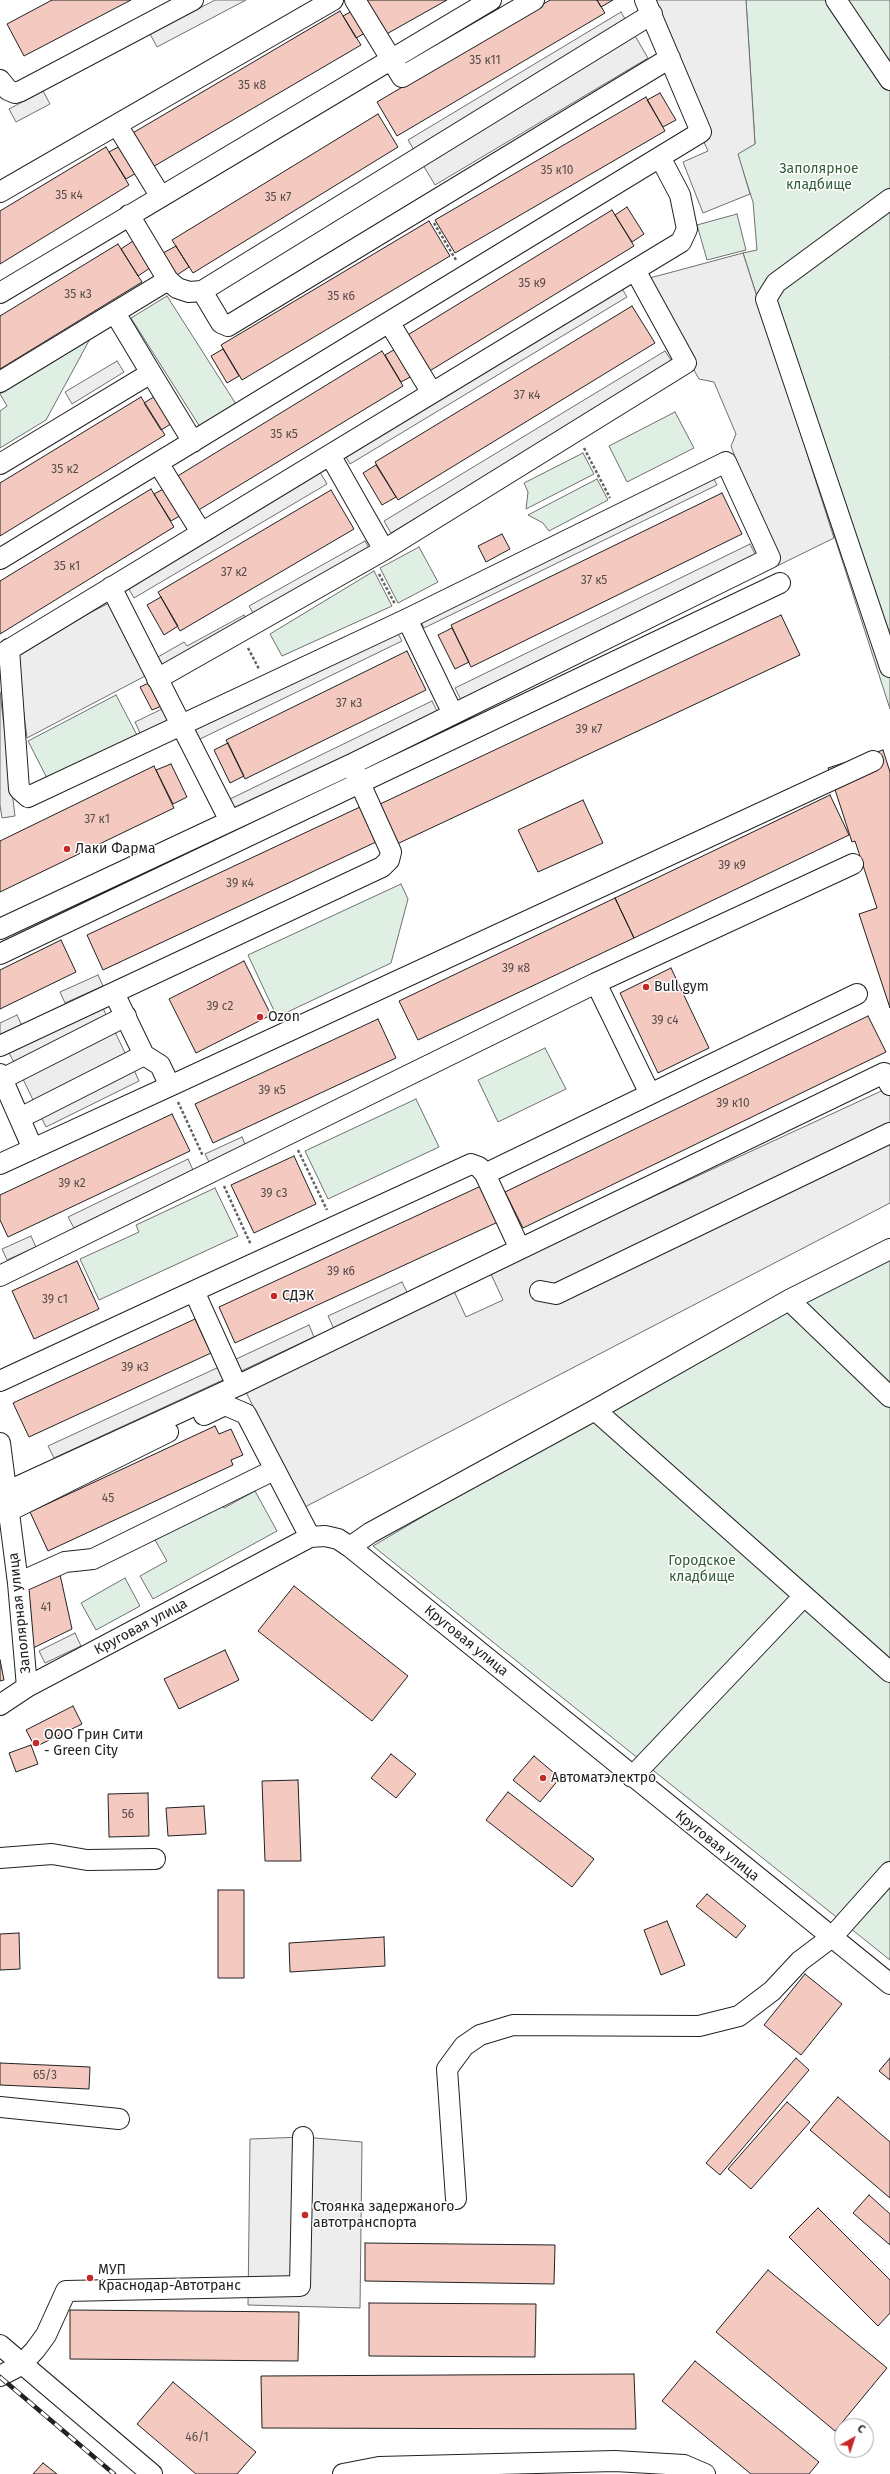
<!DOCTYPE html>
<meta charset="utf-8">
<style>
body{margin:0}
#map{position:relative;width:890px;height:2474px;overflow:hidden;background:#fff;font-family:"Fira Sans",sans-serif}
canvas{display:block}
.north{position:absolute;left:834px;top:2418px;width:40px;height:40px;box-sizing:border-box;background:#fff;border:1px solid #a7a7a7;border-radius:50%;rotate:39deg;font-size:11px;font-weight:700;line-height:16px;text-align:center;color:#222}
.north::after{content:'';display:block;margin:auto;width:14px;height:18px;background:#c62828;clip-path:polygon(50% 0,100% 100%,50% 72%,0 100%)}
</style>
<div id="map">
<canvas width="890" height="2474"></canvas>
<div class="north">С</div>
</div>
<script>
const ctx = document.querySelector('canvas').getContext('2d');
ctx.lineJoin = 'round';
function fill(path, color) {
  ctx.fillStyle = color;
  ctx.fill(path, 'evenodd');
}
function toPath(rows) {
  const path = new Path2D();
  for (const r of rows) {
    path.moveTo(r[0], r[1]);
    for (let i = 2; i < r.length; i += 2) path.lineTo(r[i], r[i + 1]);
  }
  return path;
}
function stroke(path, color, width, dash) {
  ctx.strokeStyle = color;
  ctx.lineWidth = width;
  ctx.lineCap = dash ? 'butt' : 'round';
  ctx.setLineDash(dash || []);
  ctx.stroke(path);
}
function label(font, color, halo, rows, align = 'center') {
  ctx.font = font + ' "Fira Sans",sans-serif';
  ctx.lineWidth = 3;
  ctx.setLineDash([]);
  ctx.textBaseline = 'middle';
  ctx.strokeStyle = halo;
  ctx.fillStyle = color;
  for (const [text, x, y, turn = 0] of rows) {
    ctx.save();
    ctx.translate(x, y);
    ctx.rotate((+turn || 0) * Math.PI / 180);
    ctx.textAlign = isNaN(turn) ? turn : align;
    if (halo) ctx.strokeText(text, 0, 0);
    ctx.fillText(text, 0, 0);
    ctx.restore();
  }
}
const green = toPath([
 [746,0,890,0,890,709,743,253,757,250,753,202,737,153,755,144,746,0],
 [737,214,746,250,707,260,697,225,737,214],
 [167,296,236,404,200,427,131,318,167,296],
 [90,339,46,420,0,448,0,411,7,406,0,394,90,339],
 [675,412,694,448,627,482,609,446,675,412],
 [583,453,594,474,526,509,528,492,524,483,583,453],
 [597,479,608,500,549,531,543,523,528,515,597,479],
 [419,547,438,582,398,603,380,568,419,547],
 [374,571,392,606,282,656,270,634,374,571],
 [116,695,138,737,49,782,28,741,116,695],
 [401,884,408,899,391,963,277,1017,248,955,401,884],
 [545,1048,566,1089,498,1122,478,1080,545,1048],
 [416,1099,439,1147,328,1199,305,1151,416,1099],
 [215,1188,238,1236,99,1300,80,1259,139,1232,136,1225,215,1188],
 [890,1240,890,1960,373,1546,890,1240],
 [255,1491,277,1531,153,1599,140,1576,167,1561,155,1540,221,1504,224,1508,255,1491],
 [125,1578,140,1606,96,1630,81,1603,125,1578]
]);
const parking = toPath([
 [215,0,246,0,157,47,150,34,215,0],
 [649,0,746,0,755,144,738,154,750,194,703,213,683,162,708,151,648,21,649,0],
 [621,12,648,58,435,185,408,140,621,12],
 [43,91,50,104,16,122,9,109,43,91],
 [743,253,834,538,775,567,731,446,736,434,714,382,699,379,671,330,646,279,743,253],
 [620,285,627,297,350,464,343,452,620,285],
 [665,351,673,363,391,533,384,521,665,351],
 [117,361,124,372,72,404,65,392,117,361],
 [320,472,327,484,134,598,127,586,320,472],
 [711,473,717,485,424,628,418,616,711,473],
 [365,541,372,553,256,618,249,606,365,541],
 [750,544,756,556,461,700,455,688,750,544],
 [111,602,149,674,27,738,16,651,111,602],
 [244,615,250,625,164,667,158,657,184,642,187,646,244,615],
 [395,628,402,641,198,740,192,727,395,628],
 [0,692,15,816,2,818,0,805,0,692],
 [432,701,438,713,235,812,228,800,432,701],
 [164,708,170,721,141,735,135,722,164,708],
 [98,975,103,986,65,1003,60,992,98,975],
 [103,1008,108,1019,15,1064,9,1053,103,1008],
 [17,1015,22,1026,0,1036,0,1023,17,1015],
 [115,1032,127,1057,34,1102,22,1077,115,1032],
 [134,1070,139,1081,46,1127,40,1115,134,1070],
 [890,1087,890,1203,303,1508,244,1388,453,1289,466,1317,503,1300,490,1272,890,1087],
 [242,1137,247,1149,211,1166,205,1154,242,1137],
 [188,1159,193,1170,74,1228,68,1217,188,1159],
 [31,1236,36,1247,7,1260,2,1249,31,1236],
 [402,1282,408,1294,334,1329,328,1316,402,1282],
 [309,1325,314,1337,239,1372,234,1360,309,1325],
 [219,1367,225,1379,54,1458,48,1446,219,1367],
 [75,1633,81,1646,45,1663,39,1651,75,1633],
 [303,2137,362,2142,360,2308,248,2305,250,2139,303,2137]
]);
const building = toPath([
 [52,0,131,0,24,56,7,24,52,0],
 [367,0,447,0,383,36,364,2,367,0],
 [550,0,597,0,605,13,397,136,377,102,550,0],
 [597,0,613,0,601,7,597,0],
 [356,9,369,31,356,38,343,16,356,9],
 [340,11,361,45,151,168,131,134,340,11],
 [660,93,676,120,663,127,647,100,660,93],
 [646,97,665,131,455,253,435,220,646,97],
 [378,114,398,147,193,273,172,240,378,114],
 [122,145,138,172,126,179,109,152,122,145],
 [106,147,129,185,0,264,0,211,106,147],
 [627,207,644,234,632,242,615,215,627,207],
 [612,210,634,246,428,372,406,336,612,210],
 [429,221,450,256,242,380,221,345,429,221],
 [133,241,150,268,138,276,121,249,133,241],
 [118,244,142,282,0,369,0,316,118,244],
 [176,246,189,267,177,275,163,253,176,246],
 [632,306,655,343,398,500,375,462,632,306],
 [397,348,414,375,401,382,385,355,397,348],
 [223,349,239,376,227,383,211,356,223,349],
 [382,351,403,386,197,511,176,477,382,351],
 [157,395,174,422,161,430,144,403,157,395],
 [141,397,165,435,0,536,0,483,141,397],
 [376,465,396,497,382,505,363,473,376,465],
 [167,487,183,514,171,521,154,494,167,487],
 [151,489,174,527,0,634,0,581,151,489],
 [331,490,354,529,180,631,158,592,331,490],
 [722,493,742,534,471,667,451,625,722,493],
 [502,534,510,549,486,562,478,546,502,534],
 [161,597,178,626,164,635,147,605,161,597],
 [781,615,800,655,397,844,378,805,781,615],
 [452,628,469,662,455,669,438,635,452,628],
 [407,651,426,690,245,779,226,740,407,651],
 [153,681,164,705,152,710,140,687,153,681],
 [228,743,244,776,230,783,214,750,228,743],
 [883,750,890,772,890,1008,859,914,877,908,855,841,852,842,828,768,883,750],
 [171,764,187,797,173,804,156,770,171,764],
 [154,766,174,808,0,892,0,841,154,766],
 [830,795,849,835,634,938,615,898,830,795],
 [583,800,603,843,538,872,518,830,583,800],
 [360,807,376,842,103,970,87,935,360,807],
 [615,898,634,938,418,1040,399,1001,615,898],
 [61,940,76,972,0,1009,0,970,61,940],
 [244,961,271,1015,196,1053,169,999,244,961],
 [671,968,709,1048,658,1073,620,993,671,968],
 [868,1016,886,1052,523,1228,505,1192,868,1016],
 [378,1019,396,1058,213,1143,195,1104,378,1019],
 [172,1114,190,1151,8,1237,0,1220,0,1195,172,1114],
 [294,1156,316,1204,254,1233,231,1185,294,1156],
 [481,1186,498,1222,235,1343,219,1307,481,1186],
 [77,1261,99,1309,34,1339,12,1291,77,1261],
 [195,1319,211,1353,29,1437,13,1403,195,1319],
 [215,1426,219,1434,231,1429,243,1455,231,1460,233,1465,48,1551,30,1512,215,1426],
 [59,1570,72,1629,29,1650,21,1588,59,1570],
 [294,1586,408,1676,372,1721,258,1631,294,1586],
 [225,1650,239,1680,179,1709,164,1679,225,1650],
 [0,1660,4,1680,0,1681,0,1660],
 [73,1706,82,1724,35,1747,26,1730,73,1706],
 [31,1745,38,1764,16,1772,9,1753,31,1745],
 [391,1754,416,1774,396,1798,371,1778,391,1754],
 [534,1756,560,1778,540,1802,513,1780,534,1756],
 [298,1780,301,1861,265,1861,262,1781,298,1780],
 [508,1792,594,1859,572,1887,486,1820,508,1792],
 [148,1793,149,1836,109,1837,108,1794,148,1793],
 [204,1806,206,1834,168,1836,166,1808,204,1806],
 [218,1890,244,1890,244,1978,218,1978,218,1890],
 [707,1894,746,1926,736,1938,696,1906,707,1894],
 [667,1921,685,1965,661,1975,644,1930,667,1921],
 [19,1933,20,1969,0,1970,0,1934,19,1933],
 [384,1937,385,1966,290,1972,289,1943,384,1937],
 [805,1974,842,2004,801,2055,764,2025,805,1974],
 [796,2058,809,2070,720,2175,706,2163,796,2058],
 [890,2058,890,2080,879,2071,890,2058],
 [0,2063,90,2067,89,2089,0,2085,0,2063],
 [838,2097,890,2142,890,2198,810,2130,838,2097],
 [787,2102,810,2122,751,2189,728,2169,787,2102],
 [869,2195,890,2214,890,2245,853,2213,869,2195],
 [818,2208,890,2280,890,2313,878,2326,789,2237,818,2208],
 [365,2243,555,2245,554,2284,365,2281,365,2243],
 [768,2270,887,2368,835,2431,716,2332,768,2270],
 [369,2303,536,2304,535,2357,369,2356,369,2303],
 [70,2310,299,2312,298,2361,70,2359,70,2310],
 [695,2361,819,2462,809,2474,751,2474,662,2401,695,2361],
 [634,2374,636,2429,262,2428,261,2376,634,2374],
 [173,2382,256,2452,237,2474,196,2474,137,2424,173,2382],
 [43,2463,57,2474,33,2474,43,2463]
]);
const path = toPath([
 [434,223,456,260],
 [584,448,610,498],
 [379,574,395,604],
 [248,648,259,669],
 [178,1102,203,1156],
 [298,1150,327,1210],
 [224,1186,251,1245]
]);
const minor = toPath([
 [355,0,402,77,534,0],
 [836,0,890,80],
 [0,80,8,90,15,93,21,91,193,0],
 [117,125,161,197],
 [0,192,333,0],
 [890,199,776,283,766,299,890,667],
 [129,215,168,280,177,288,189,292,202,291,652,14],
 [202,291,221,323,228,326,670,58],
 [0,293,491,0],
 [389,322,432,393],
 [151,373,193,442],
 [0,382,168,280],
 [330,455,384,550],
 [158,463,201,532],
 [0,464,151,373,115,313],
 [0,559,701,132,645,0],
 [111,587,230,821],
 [407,619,453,714],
 [0,655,681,242,687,229,680,195,660,157],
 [157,679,384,550,686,363,635,270],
 [0,929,352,764,770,558,726,462,407,619,28,797,19,789,9,649],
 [0,954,780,583],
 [596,983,650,1094],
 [0,1046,382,867,389,860,391,852,354,770],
 [0,1074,33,1149],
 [2,1079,126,1016],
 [170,1086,873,761],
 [20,1118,144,1055],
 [0,1164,170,1086,160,1065,144,1055,114,993],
 [485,1174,857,994],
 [520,1249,884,1073,890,1085],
 [0,1276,596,983,853,864],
 [194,1291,471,1164,479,1167,485,1174,520,1249,237,1386],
 [540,1291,556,1294,890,1133],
 [789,1300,890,1397],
 [0,1381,194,1291,237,1386,6,1492],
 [595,1410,890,1672],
 [204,1415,225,1405,246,1414,310,1537],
 [0,1443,18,1583,27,1687],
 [9,1511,168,1432],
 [350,1547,370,1533,595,1410,789,1300,890,1249],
 [18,1583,65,1562,93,1559,274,1470],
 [0,1705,27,1687,310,1537,325,1536,338,1539,350,1547,890,1984],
 [632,1777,803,1597],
 [0,1858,52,1854,87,1860,155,1859],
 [0,2107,119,2119],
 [456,2199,447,2069,464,2046,480,2035,513,2025,699,2026,739,2016,772,1991,800,1961,832,1937,890,1872],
 [0,2345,152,2474],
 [0,2376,21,2365,35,2350,46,2335,66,2291,300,2286,303,2137],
 [343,2474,379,2467,615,2461,684,2465,705,2474]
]);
const rail = toPath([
 [0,2377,114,2474]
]);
const markers = [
 [67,849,4,"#c62828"],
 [646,987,4,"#c62828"],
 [260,1017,4,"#c62828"],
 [274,1296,4,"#c62828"],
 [36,1743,4,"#c62828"],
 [543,1778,4,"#c62828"],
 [305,2215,4,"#c62828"],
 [90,2278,4,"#c62828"]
];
const numberNames = [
 ["35 к11",485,61],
 ["35 к8",252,86],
 ["35 к10",557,171],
 ["35 к4",69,196],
 ["35 к7",278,198],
 ["35 к9",532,284],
 ["35 к3",78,295],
 ["35 к6",341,297],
 ["37 к4",527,396],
 ["35 к5",284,435],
 ["35 к2",65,470],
 ["35 к1",67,567],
 ["37 к2",234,573],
 ["37 к5",594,581],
 ["37 к3",349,704],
 ["39 к7",589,730],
 ["37 к1",97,820],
 ["39 к9",732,866],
 ["39 к4",240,884],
 ["39 к8",516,969],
 ["39 с2",220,1007],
 ["39 с4",665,1021],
 ["39 к5",272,1091],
 ["39 к10",733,1104],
 ["39 к2",72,1184],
 ["39 с3",274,1194],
 ["39 к6",341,1272],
 ["39 с1",55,1300],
 ["39 к3",135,1368],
 ["45",108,1499],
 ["41",46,1608],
 ["56",128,1815],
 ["65/3",45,2076],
 ["46/1",197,2438]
];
const parkNames = [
 ["Заполярное",819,169],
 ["кладбище",819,185],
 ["Городское",702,1561],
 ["кладбище",702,1577]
];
const poiNames = [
 ["Лаки Фарма",75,849],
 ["Bull gym",654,987],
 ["Ozon",268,1017],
 ["СДЭК",282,1296],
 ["ООО Грин Сити",44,1735],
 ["- Green City",44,1751],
 ["Автоматэлектро",551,1778],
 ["Стоянка задержаного",313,2207],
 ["автотранспорта",313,2223],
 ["МУП",98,2270],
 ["Краснодар-Автотранс",98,2286]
];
const streetNames = [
 ["Заполярная улица",20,1613,-96],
 ["Круговая улица",141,1627,-28],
 ["Круговая улица",466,1641,39],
 ["Круговая улица",717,1846,39]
];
fill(green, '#e0efe3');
stroke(green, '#6f6f6f', 1);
fill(parking, '#ededed');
stroke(parking, '#6f6f6f', 1);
fill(building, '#f3c9c0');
stroke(building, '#222', 1);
stroke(minor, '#222', 22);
stroke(path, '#646464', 2.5, [3, 2]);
stroke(minor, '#fff', 20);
stroke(rail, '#222', 4.5);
stroke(rail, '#fff', 3, [9]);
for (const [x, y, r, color] of markers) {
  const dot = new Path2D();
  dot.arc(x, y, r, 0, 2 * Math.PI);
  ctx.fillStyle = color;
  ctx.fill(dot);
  stroke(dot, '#fff', 1.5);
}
label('12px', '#564c4a', null, numberNames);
label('14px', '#2f5e38', '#fff', parkNames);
label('14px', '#222', '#fff', poiNames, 'left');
label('14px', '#222', '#fff', streetNames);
</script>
